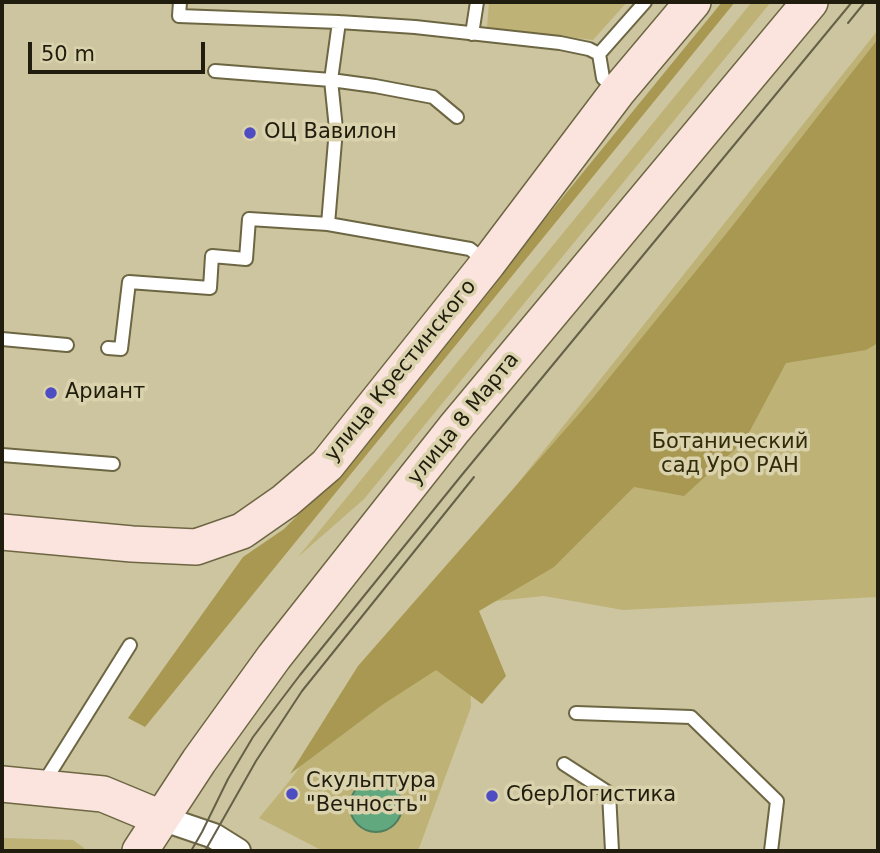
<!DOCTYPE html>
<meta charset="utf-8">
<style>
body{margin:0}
#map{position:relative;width:880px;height:853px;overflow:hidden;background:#cdc59f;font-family:"DejaVu Sans",sans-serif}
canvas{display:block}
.frame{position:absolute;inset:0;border:4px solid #201d0e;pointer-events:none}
.scale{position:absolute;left:28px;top:42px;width:177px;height:32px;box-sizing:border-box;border:4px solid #201d0e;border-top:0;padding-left:9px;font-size:21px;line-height:24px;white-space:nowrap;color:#201d0e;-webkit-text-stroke:5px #dad2ac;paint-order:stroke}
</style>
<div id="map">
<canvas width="880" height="853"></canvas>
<div class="frame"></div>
<div class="scale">50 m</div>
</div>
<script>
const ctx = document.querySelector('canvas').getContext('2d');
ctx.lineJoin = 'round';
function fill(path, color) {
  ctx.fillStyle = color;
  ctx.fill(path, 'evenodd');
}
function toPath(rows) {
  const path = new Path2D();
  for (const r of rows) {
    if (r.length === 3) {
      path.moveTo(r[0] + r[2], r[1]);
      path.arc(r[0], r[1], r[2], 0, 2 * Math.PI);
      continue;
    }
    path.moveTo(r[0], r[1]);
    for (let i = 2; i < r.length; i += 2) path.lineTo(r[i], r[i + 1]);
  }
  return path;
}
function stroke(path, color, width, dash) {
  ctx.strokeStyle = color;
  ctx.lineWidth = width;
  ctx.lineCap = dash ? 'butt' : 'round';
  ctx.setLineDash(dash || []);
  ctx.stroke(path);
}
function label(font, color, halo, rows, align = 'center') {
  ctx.font = font + ' "DejaVu Sans",sans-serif';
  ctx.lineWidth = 7;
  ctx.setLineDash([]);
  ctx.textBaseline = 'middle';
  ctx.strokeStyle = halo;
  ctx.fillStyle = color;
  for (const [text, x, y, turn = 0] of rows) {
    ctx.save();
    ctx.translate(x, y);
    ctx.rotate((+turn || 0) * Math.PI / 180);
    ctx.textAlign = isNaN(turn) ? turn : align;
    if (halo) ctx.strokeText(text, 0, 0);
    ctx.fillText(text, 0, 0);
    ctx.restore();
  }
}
const green = toPath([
 [489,2,627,2,593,40,487,27],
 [752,2,771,2,364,499,298,557],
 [878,30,878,597,623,610,544,596,467,604,471,707,418,851,323,851,259,818,287,784,429,595],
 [2,838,73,840,84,848,85,851,2,851]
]);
const forest = toPath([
 [722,2,735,2,145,727,128,718,243,557,284,529,328,485],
 [878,39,878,343,866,350,786,363,745,440,684,496,634,487,554,567,479,611,506,676,482,704,436,670,382,705,290,774,358,666,592,399,730,229]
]);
const water = toPath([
 [376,806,26]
]);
const lane = toPath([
 [180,2,179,16,339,22,415,27,560,43,589,49,599,54,603,78,615,89],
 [472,34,477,2],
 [599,54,645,2],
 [215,71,331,80,375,86,433,97,457,117],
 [328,224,470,249,485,261],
 [2,339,67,345],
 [108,348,121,349,129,282,210,288,212,256,246,259,249,219,328,224,336,129,331,80,339,22],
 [2,455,113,464],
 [576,713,691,717,777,801,771,851],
 [564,764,609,793,612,851],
 [43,784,130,645]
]);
const street = toPath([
 [161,818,214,836,238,851]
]);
const secondary = toPath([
 [2,532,132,544,196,547,242,531,285,501,327,465,488,263,618,91,693,2],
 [2,784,103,794,161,818],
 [140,851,199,761,274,657,454,429,810,2]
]);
const tram = toPath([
 [848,23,865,2],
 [191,851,202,832,228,779,253,737,300,675,461,476,852,2],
 [205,851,256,761,302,691,474,477]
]);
const markers = [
 [250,133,7,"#4d4cc3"],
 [51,393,7,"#4d4cc3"],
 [292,794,7,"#4d4cc3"],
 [492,796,7,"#4d4cc3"]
];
const poiNames = [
 ["ОЦ Вавилон",264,133],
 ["Ариант",65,393],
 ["Скульптура",306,782],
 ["\"Вечность\"",306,806],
 ["СберЛогистика",506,796]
];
const streetNames = [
 ["улица Крестинского",401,371,-51],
 ["улица 8 Марта",464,419,-51]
];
const parkNames = [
 ["Ботанический",730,443],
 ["сад УрО РАН",730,467]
];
fill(green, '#beb277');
fill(forest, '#a89851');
fill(water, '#61a87f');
stroke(water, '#4e7e5d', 2);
stroke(lane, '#6d6643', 16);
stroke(street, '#6d6643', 28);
stroke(secondary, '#6d6643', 38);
stroke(lane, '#fff', 12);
stroke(street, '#fff', 24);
stroke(secondary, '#fbe4dd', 35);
stroke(tram, '#656048', 2);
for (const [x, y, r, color] of markers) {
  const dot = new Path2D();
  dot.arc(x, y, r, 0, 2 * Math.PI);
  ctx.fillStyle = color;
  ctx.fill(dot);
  stroke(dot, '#dad2ac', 2.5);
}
label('21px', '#201d0e', '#dad2ac', poiNames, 'left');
label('21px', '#201d0e', '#dad2ac', streetNames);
label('21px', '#332c0b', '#dad2ac', parkNames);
</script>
